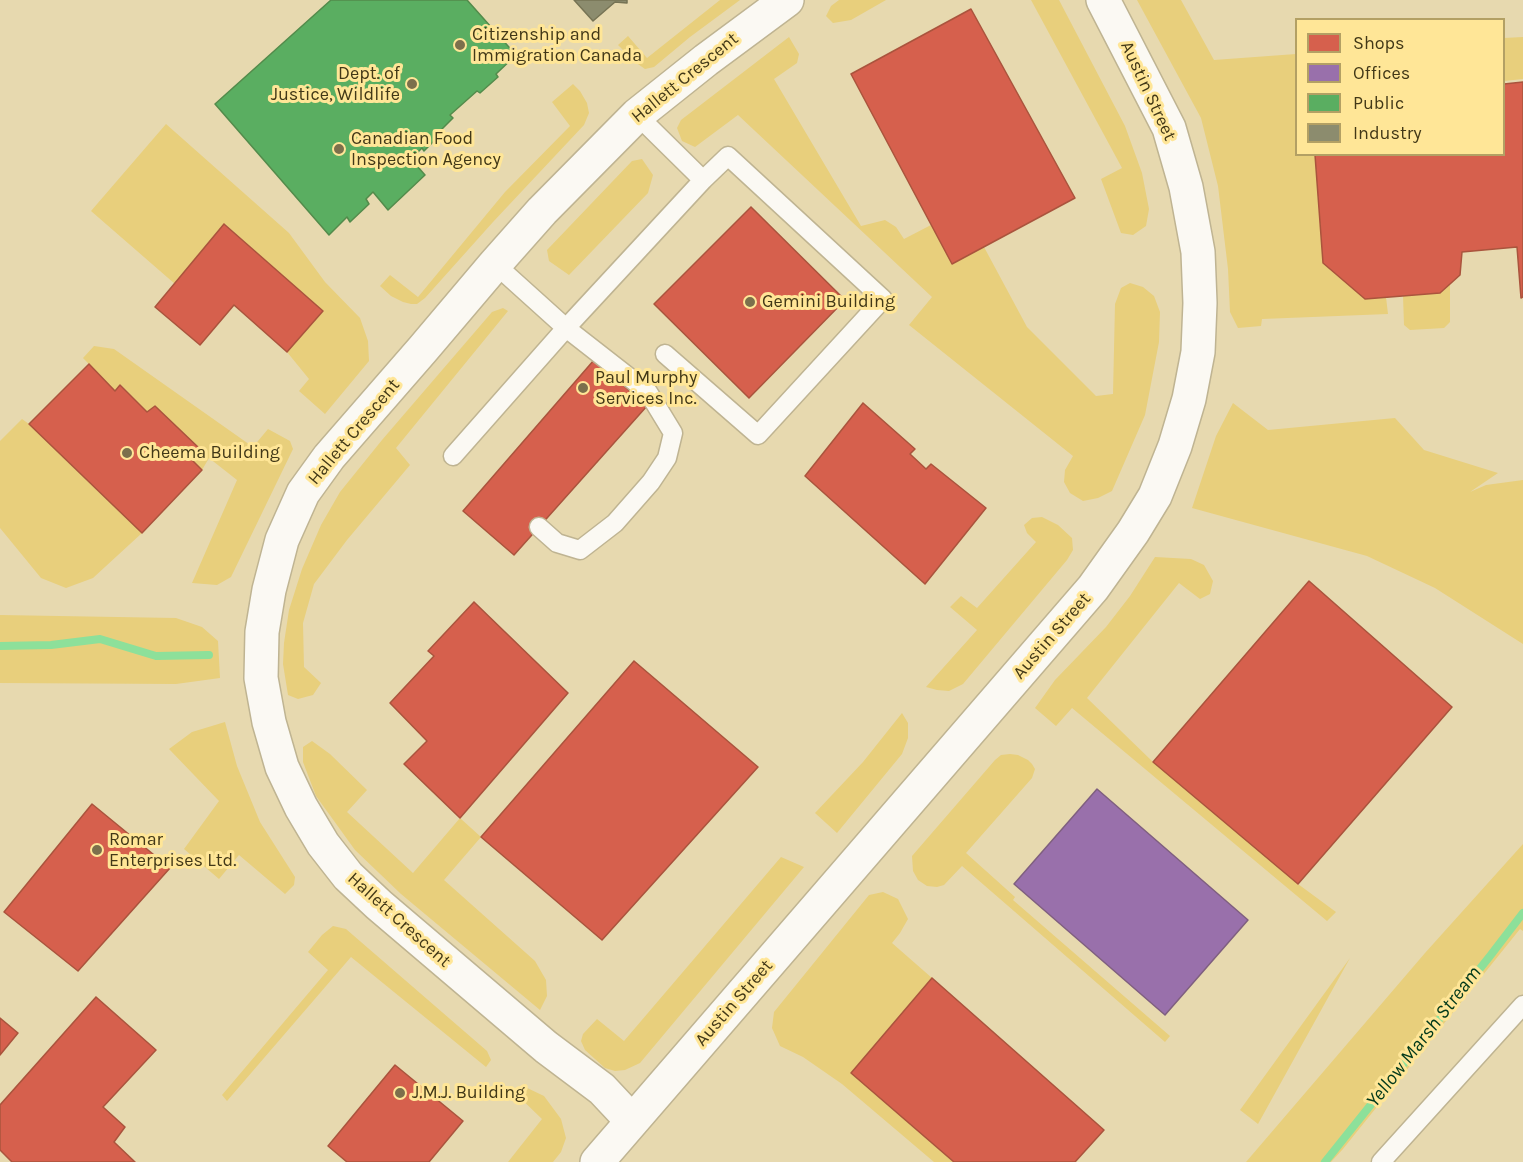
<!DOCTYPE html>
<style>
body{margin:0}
#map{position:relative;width:1523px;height:1162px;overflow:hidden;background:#e7d9af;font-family:Karla,sans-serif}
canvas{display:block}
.legend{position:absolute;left:1295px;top:18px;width:210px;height:138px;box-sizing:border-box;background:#ffe697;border:2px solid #b3a064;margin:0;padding:8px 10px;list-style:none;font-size:18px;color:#423817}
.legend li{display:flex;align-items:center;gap:12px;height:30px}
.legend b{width:30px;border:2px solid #b3a064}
</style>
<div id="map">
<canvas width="1523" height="1162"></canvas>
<ul class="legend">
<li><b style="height:16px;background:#d6604d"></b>Shops</li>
<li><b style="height:16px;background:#9970ab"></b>Offices</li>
<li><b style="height:16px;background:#5aae61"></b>Public</li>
<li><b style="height:16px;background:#8c8c6e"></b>Industry</li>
</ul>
</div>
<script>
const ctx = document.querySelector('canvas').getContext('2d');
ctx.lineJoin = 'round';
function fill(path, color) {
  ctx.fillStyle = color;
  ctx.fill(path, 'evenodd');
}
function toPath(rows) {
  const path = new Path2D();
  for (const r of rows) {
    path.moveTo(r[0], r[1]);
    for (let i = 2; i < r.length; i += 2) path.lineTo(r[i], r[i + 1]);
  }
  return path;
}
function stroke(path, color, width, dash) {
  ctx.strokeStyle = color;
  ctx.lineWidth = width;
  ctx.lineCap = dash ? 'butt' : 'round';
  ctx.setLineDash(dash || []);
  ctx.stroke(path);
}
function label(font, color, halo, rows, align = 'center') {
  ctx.font = font + ' Karla,sans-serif';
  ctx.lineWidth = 6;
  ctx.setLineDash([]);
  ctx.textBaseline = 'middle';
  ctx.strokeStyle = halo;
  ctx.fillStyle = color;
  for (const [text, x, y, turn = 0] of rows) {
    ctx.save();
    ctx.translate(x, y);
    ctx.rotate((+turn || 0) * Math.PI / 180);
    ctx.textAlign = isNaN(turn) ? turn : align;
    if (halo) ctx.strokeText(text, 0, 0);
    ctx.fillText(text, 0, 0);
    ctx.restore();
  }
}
const green = toPath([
 [720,0,740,0,690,37,654,67,645,69,635,62,618,45,628,36,647,58],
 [839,0,886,0,851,20,833,23,826,16,831,6],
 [1031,0,1059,0,1125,126,1142,173,1149,209,1146,226,1133,235,1121,233,1101,179,1122,168],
 [1137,0,1181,0,1214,60,1296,54,1296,154,1316,155,1315,155,1323,263,1365,299,1386,297,1388,314,1262,319,1261,326,1238,328,1230,312,1228,269,1218,186,1201,118],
 [789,37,799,54,797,63,774,79,861,226,885,220,896,227,904,239,931,225,952,263,984,247,1027,327,1096,396,1113,394,1115,304,1121,288,1130,283,1143,287,1154,296,1160,312,1159,342,1145,415,1112,491,1098,498,1083,501,1070,493,1064,482,1065,470,1073,456,909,325,932,297,738,115,695,147,682,141,677,128,681,120],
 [1523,37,1523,79,1504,81,1504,38],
 [573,84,580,91,587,103,589,113,584,125,493,222,425,298,417,304,411,304,403,302,391,296,380,286,390,275,418,297,505,192,570,126,552,102],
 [166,124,289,233,325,282,360,318,368,341,369,361,325,414,299,391,309,379,287,352,322,311,225,224,175,284,91,211],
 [642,159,653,175,648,193,569,275,549,261,547,250,632,161],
 [1450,284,1450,322,1444,328,1410,330,1404,325,1403,296,1440,293],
 [503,308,508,311,396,448,410,465,347,540,314,584,303,623,304,667,321,683,313,695,298,699,288,695,283,664,284,643,289,610,302,569,321,525,340,492,382,440,492,312],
 [94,346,114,349,253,447,268,429,290,441,293,449,231,577,217,585,192,583,237,480,209,458,202,470,190,458,199,448,155,406,147,412,121,385,115,391,83,358],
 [1233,403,1268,430,1395,418,1424,450,1498,473,1470,492,1486,485,1523,480,1523,644,1435,588,1367,556,1192,508,1216,436],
 [22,419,29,424,142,533,93,578,66,588,41,578,0,528,0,441],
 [1042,517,1058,525,1072,538,1073,550,1067,560,963,684,949,691,937,690,926,687,977,630,950,607,961,596,977,608,1036,542,1027,533,1024,525,1032,518],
 [1155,557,1191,559,1204,565,1213,581,1210,594,1200,599,1179,583,1087,698,1153,762,1298,884,1336,912,1327,921,1072,708,1056,726,1035,708,1055,680,1106,627,1130,596],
 [0,615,176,618,202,627,218,641,220,678,176,684,0,683],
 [902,713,908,723,908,738,902,754,837,833,815,813,863,762],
 [225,722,237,766,260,822,295,877,294,885,285,894,239,855,219,879,184,849,219,801,169,749,192,732],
 [312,741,330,754,367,790,347,812,413,873,460,818,481,837,444,880,535,961,546,980,547,996,540,1010,401,894,355,850,316,796,303,762,303,747],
 [1010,754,1018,755,1028,760,1032,764,1035,769,1032,778,966,853,1015,897,1013,900,1170,1036,1165,1042,962,866,944,885,937,887,927,886,918,880,913,871,912,856,995,760,1001,755],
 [1523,844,1523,931,1520,929,1343,1149,1331,1162,1246,1162,1425,953],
 [781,857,804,867,640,1063,625,1070,615,1071,605,1068,585,1050,581,1041,583,1034,597,1019,624,1041],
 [883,892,898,899,908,919,900,933,892,943,932,978,851,1073,954,1162,934,1162,842,1084,803,1057,780,1046,772,1028,774,1012,869,895],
 [333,926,346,929,487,1051,491,1060,486,1067,351,957,227,1101,222,1095,328,970,308,952,322,935],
 [1350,958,1258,1124,1240,1110],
 [523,1086,544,1096,561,1119,566,1138,561,1152,553,1162,508,1162,542,1119,513,1091]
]);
const shops = toPath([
 [971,9,1075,198,952,264,851,74,971,9],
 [1523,82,1523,297,1521,298,1517,247,1462,252,1460,275,1440,293,1365,299,1323,263,1315,155,1504,154,1504,84,1523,82],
 [751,207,845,300,749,398,654,304,751,207],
 [224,224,323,311,287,352,234,305,200,345,155,307,224,224],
 [594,360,647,406,514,555,463,511,594,360],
 [89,364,115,391,120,385,147,412,155,406,199,448,190,458,202,470,142,533,29,424,89,364],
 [863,403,915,449,910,454,926,469,931,464,986,508,925,584,805,476,863,403],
 [1309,581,1452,707,1298,884,1153,762,1309,581],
 [474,602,568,693,460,818,404,764,427,741,390,703,434,656,428,651,474,602],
 [634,661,758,767,602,940,481,837,634,661],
 [92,804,170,868,78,971,4,912,92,804],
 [932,978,1104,1130,1075,1162,954,1162,851,1073,932,978],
 [96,997,156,1050,103,1107,125,1127,114,1142,135,1162,12,1162,0,1150,0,1105,96,997],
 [0,1018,18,1033,0,1055,0,1018],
 [395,1065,463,1121,429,1162,347,1162,328,1146,395,1065]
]);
const offices = toPath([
 [1097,789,1248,920,1165,1015,1014,884,1097,789]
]);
const public = toPath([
 [331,0,467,0,516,55,496,74,498,77,480,93,477,91,450,115,453,118,441,130,443,132,424,151,422,148,411,159,425,175,388,210,373,192,366,199,369,204,350,222,347,217,329,235,215,104,331,0]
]);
const industry = toPath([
 [574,0,627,0,627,3,615,2,593,21,574,0]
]);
const stream = toPath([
 [0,646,51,645,100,639,156,656,209,655],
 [1325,1162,1490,956,1523,913]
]);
const service = toPath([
 [495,264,566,328,703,180,637,115],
 [665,354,758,435,883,299,728,156,703,180],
 [453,456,566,328,648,392,673,433,667,458,651,482,615,523,580,550,557,543,539,527],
 [1381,1162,1523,1005]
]);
const minor = toPath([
 [632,1121,602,1089,546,1047,379,905,348,876,323,844,301,807,282,767,269,722,261,678,262,632,269,590,282,540,303,493,329,457,423,349,495,264,542,211,637,115,706,60,787,0],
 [597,1162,1093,588,1133,532,1155,496,1175,446,1189,399,1198,352,1200,303,1198,252,1186,187,1169,128,1103,0]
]);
const markers = [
 [460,45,6,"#7c704c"],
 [412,84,6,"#7c704c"],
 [339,149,6,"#7c704c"],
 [750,302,6,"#7c704c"],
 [583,388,6,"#7c704c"],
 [127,453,6,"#7c704c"],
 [97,850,6,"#7c704c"],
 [400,1093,6,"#7c704c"]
];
const poiNames = [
 ["Citizenship and",472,35],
 ["Immigration Canada",472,56],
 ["Dept. of",400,74,"right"],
 ["Justice, Wildlife",400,95,"right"],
 ["Canadian Food",351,139],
 ["Inspection Agency",351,160],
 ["Gemini Building",762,302],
 ["Paul Murphy",595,378],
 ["Services Inc.",595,399],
 ["Cheema Building",139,453],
 ["Romar",109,840],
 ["Enterprises Ltd.",109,861],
 ["J.M.J. Building",412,1093]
];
const streetNames = [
 ["Hallett Crescent",685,78,-39],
 ["Austin Street",1148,91,65],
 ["Hallett Crescent",354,432,-50],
 ["Austin Street",1052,636,-49],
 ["Hallett Crescent",399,920,42],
 ["Austin Street",734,1003,-49]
];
const waterNames = [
 ["Yellow Marsh Stream",1424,1037,-52]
];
fill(green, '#e8cf7c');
fill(shops, '#d6604d');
stroke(shops, '#aa543d', 1.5);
fill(offices, '#9970ab');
stroke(offices, '#7f5f7f', 1.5);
fill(public, '#5aae61');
stroke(public, '#538b4b', 1.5);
fill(industry, '#8c8c6e');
stroke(industry, '#767354', 1.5);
stroke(stream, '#8de09a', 8);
stroke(service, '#bfb492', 21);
stroke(minor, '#bfb492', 36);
stroke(service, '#fbf9f3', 18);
stroke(minor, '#fbf9f3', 33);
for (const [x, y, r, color] of markers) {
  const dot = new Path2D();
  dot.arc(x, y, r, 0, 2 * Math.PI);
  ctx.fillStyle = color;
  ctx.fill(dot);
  stroke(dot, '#ffe697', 2);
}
label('18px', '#423817', '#ffe697', poiNames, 'left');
label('18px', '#423817', '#ffe697', streetNames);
label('italic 20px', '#02391a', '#ffe697', waterNames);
</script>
